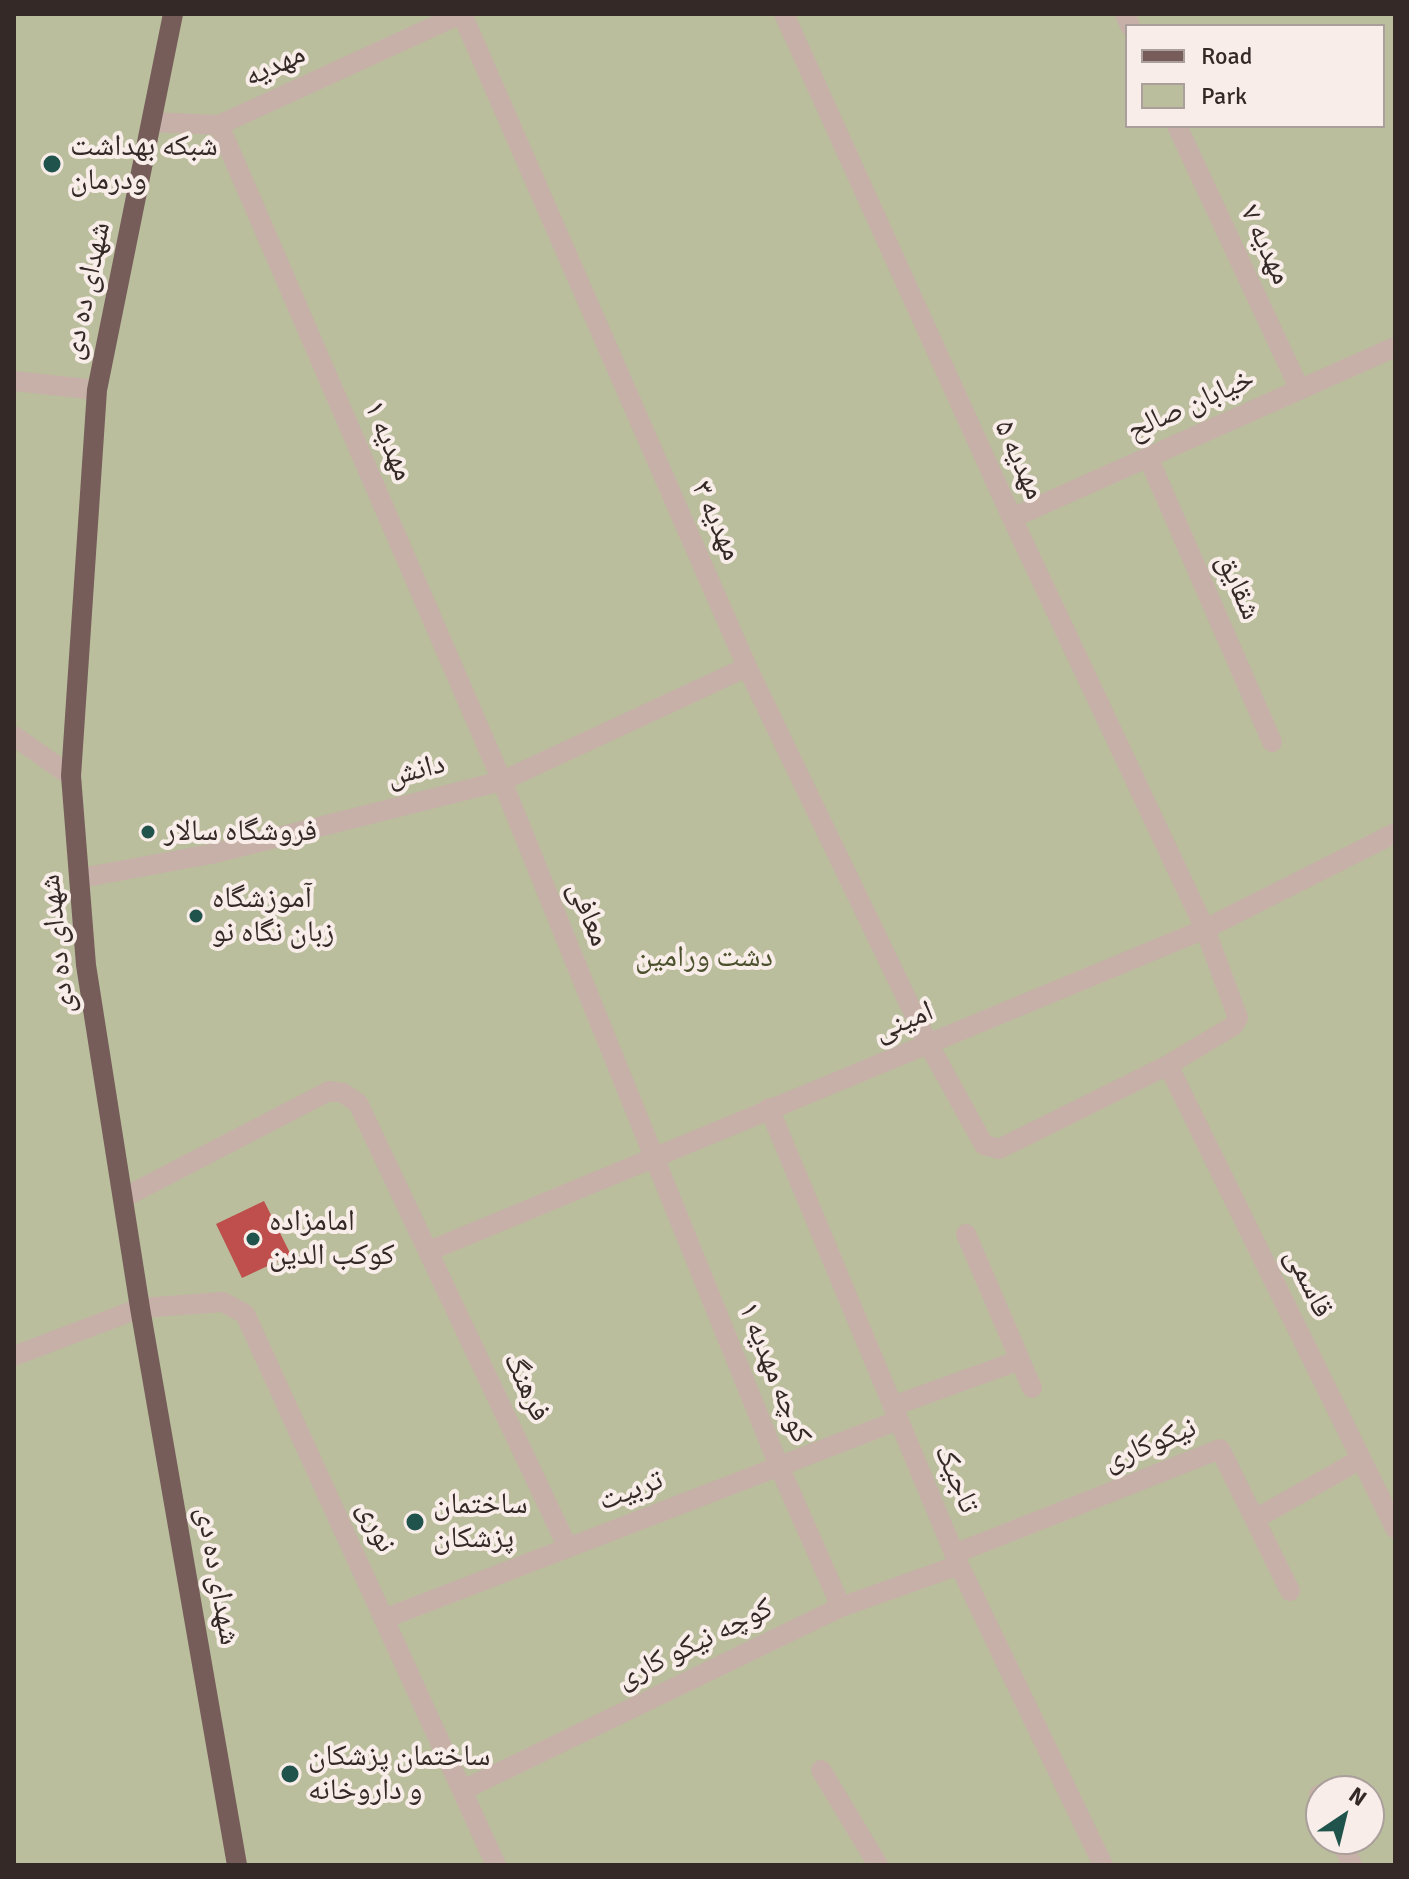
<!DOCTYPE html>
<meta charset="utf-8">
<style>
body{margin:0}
#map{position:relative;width:1409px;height:1879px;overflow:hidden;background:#f0e2dc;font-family:Signika,sans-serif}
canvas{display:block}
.frame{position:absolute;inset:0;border:16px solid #352928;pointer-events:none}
.legend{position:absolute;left:1125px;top:24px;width:260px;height:104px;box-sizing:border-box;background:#f8ede8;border:2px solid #aa9f9b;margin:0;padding:10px 14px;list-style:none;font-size:24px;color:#352928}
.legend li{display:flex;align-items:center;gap:16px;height:40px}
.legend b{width:40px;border:2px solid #aa9f9b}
.north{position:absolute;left:1305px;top:1775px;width:80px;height:80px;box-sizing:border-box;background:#f8ede8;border:2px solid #aa9f9b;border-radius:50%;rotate:35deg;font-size:22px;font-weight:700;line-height:32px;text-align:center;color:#352928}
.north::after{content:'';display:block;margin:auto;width:28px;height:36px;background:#20534b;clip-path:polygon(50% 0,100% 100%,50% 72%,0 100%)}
</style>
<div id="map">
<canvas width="1409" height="1879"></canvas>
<div class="frame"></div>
<ul class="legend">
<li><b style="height:10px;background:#765d5a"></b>Road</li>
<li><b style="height:22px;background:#babe9d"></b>Park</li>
</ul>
<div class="north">N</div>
</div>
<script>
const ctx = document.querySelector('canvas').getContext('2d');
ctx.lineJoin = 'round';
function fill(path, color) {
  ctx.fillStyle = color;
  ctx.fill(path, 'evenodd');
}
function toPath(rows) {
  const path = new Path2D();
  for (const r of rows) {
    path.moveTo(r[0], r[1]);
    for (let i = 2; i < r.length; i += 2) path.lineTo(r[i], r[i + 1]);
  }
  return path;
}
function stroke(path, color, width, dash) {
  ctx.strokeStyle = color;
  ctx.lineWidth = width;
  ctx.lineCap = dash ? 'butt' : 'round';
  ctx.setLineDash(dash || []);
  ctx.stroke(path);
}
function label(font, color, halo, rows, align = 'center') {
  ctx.font = font + ' Signika,"Noto Naskh Arabic",sans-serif';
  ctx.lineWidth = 8;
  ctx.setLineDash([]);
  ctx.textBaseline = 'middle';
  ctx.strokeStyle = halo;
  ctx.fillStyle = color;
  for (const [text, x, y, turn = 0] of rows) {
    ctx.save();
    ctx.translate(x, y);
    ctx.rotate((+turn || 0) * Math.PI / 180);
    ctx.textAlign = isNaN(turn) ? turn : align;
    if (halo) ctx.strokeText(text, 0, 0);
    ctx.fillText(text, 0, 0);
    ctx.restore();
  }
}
const green = toPath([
 [14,14,1395,14,1395,1865,14,1865],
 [1127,26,1383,26,1383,126,1127,126],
 [1321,1791,1369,1791,1369,1839,1321,1839]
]);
const building = toPath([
 [264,1201,291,1255,242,1278,216,1224]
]);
const minor = toPath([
 [462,14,747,667,929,1045,984,1145,999,1149,1168,1065,1233,1026,1238,1018,1205,929,1012,518,784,14],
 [1125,14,1130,26],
 [152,122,219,125,461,14],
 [219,125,502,781,779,1466,841,1607],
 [1177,126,1300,390],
 [14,381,97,390],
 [1148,457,1272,742],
 [1012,518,1395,347],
 [14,736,71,776],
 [81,878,211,854,502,781,747,667],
 [1168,1065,1395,1528],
 [769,1108,959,1565,1103,1865],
 [123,1198,329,1091,343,1093,358,1103,568,1548],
 [966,1234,1032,1388],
 [429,1251,1205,929,1395,833],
 [14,1356,140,1308,223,1302,245,1314,496,1865],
 [893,1406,1020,1360],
 [1257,1518,1361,1459],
 [954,1554,1220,1449,1290,1591],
 [386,1618,899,1420],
 [821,1770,878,1865],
 [463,1790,841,1607,959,1565],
 [1319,1795,1321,1800],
 [1340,1839,1352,1865]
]);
const major = toPath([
 [173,14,97,390,71,776,86,965,140,1308,237,1865]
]);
const markers = [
 [52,164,10,"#20534b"],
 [148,832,8,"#20534b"],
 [196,916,8,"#20534b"],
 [253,1239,8,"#20534b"],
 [415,1522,10,"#20534b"],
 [290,1774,10,"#20534b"]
];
const streetNames = [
 ["مهدیه",275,66,-25],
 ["مهدیه ۷",1265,245,65],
 ["شهدای ده دی",87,291,-78],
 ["خیابان صالح",1191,405,-24],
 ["مهدیه ۱",388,441,67],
 ["مهدیه ۵",1019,460,66],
 ["مهدیه ۳",716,521,66],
 ["شقایق",1238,587,66],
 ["دانش",416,771,-14],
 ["معافی",588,914,68],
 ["شهدای ده دی",58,944,-96],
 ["امینی",904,1022,-22],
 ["قاسمی",1308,1283,64],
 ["کوچه مهدیه ۱",774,1373,68],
 ["فرهنگ",526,1387,65],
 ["نیکوکاری",1150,1445,-22],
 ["تاجیک",956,1479,67],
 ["تربیت",631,1491,-21],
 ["نوری",376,1527,65],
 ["شهدای ده دی",217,1576,80],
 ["کوچه نیکو کاری",695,1644,-26]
];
const poiNames = [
 ["شبکه بهداشت",70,147],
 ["ودرمان",70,181],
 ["فروشگاه سالار",164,832],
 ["آموزشگاه",212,899],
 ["زبان نگاه نو",212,933],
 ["امامزاده",269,1222],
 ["کوکب الدین",269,1256],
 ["ساختمان",433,1505],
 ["پزشکان",433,1539],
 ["ساختمان پزشکان",308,1757],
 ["و داروخانه",308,1791]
];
const parkNames = [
 ["دشت ورامین",704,958]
];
fill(green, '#babe9d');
fill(building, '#be4f4c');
stroke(minor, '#c7b0a8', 20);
stroke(major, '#765d5a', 20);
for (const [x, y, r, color] of markers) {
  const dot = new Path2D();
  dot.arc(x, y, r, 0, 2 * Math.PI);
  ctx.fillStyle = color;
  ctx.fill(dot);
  stroke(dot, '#f8ede8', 3);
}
label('30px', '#352928', '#f8ede8', streetNames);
label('30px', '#352928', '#f8ede8', poiNames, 'left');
label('30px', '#4c512d', '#f8ede8', parkNames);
</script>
